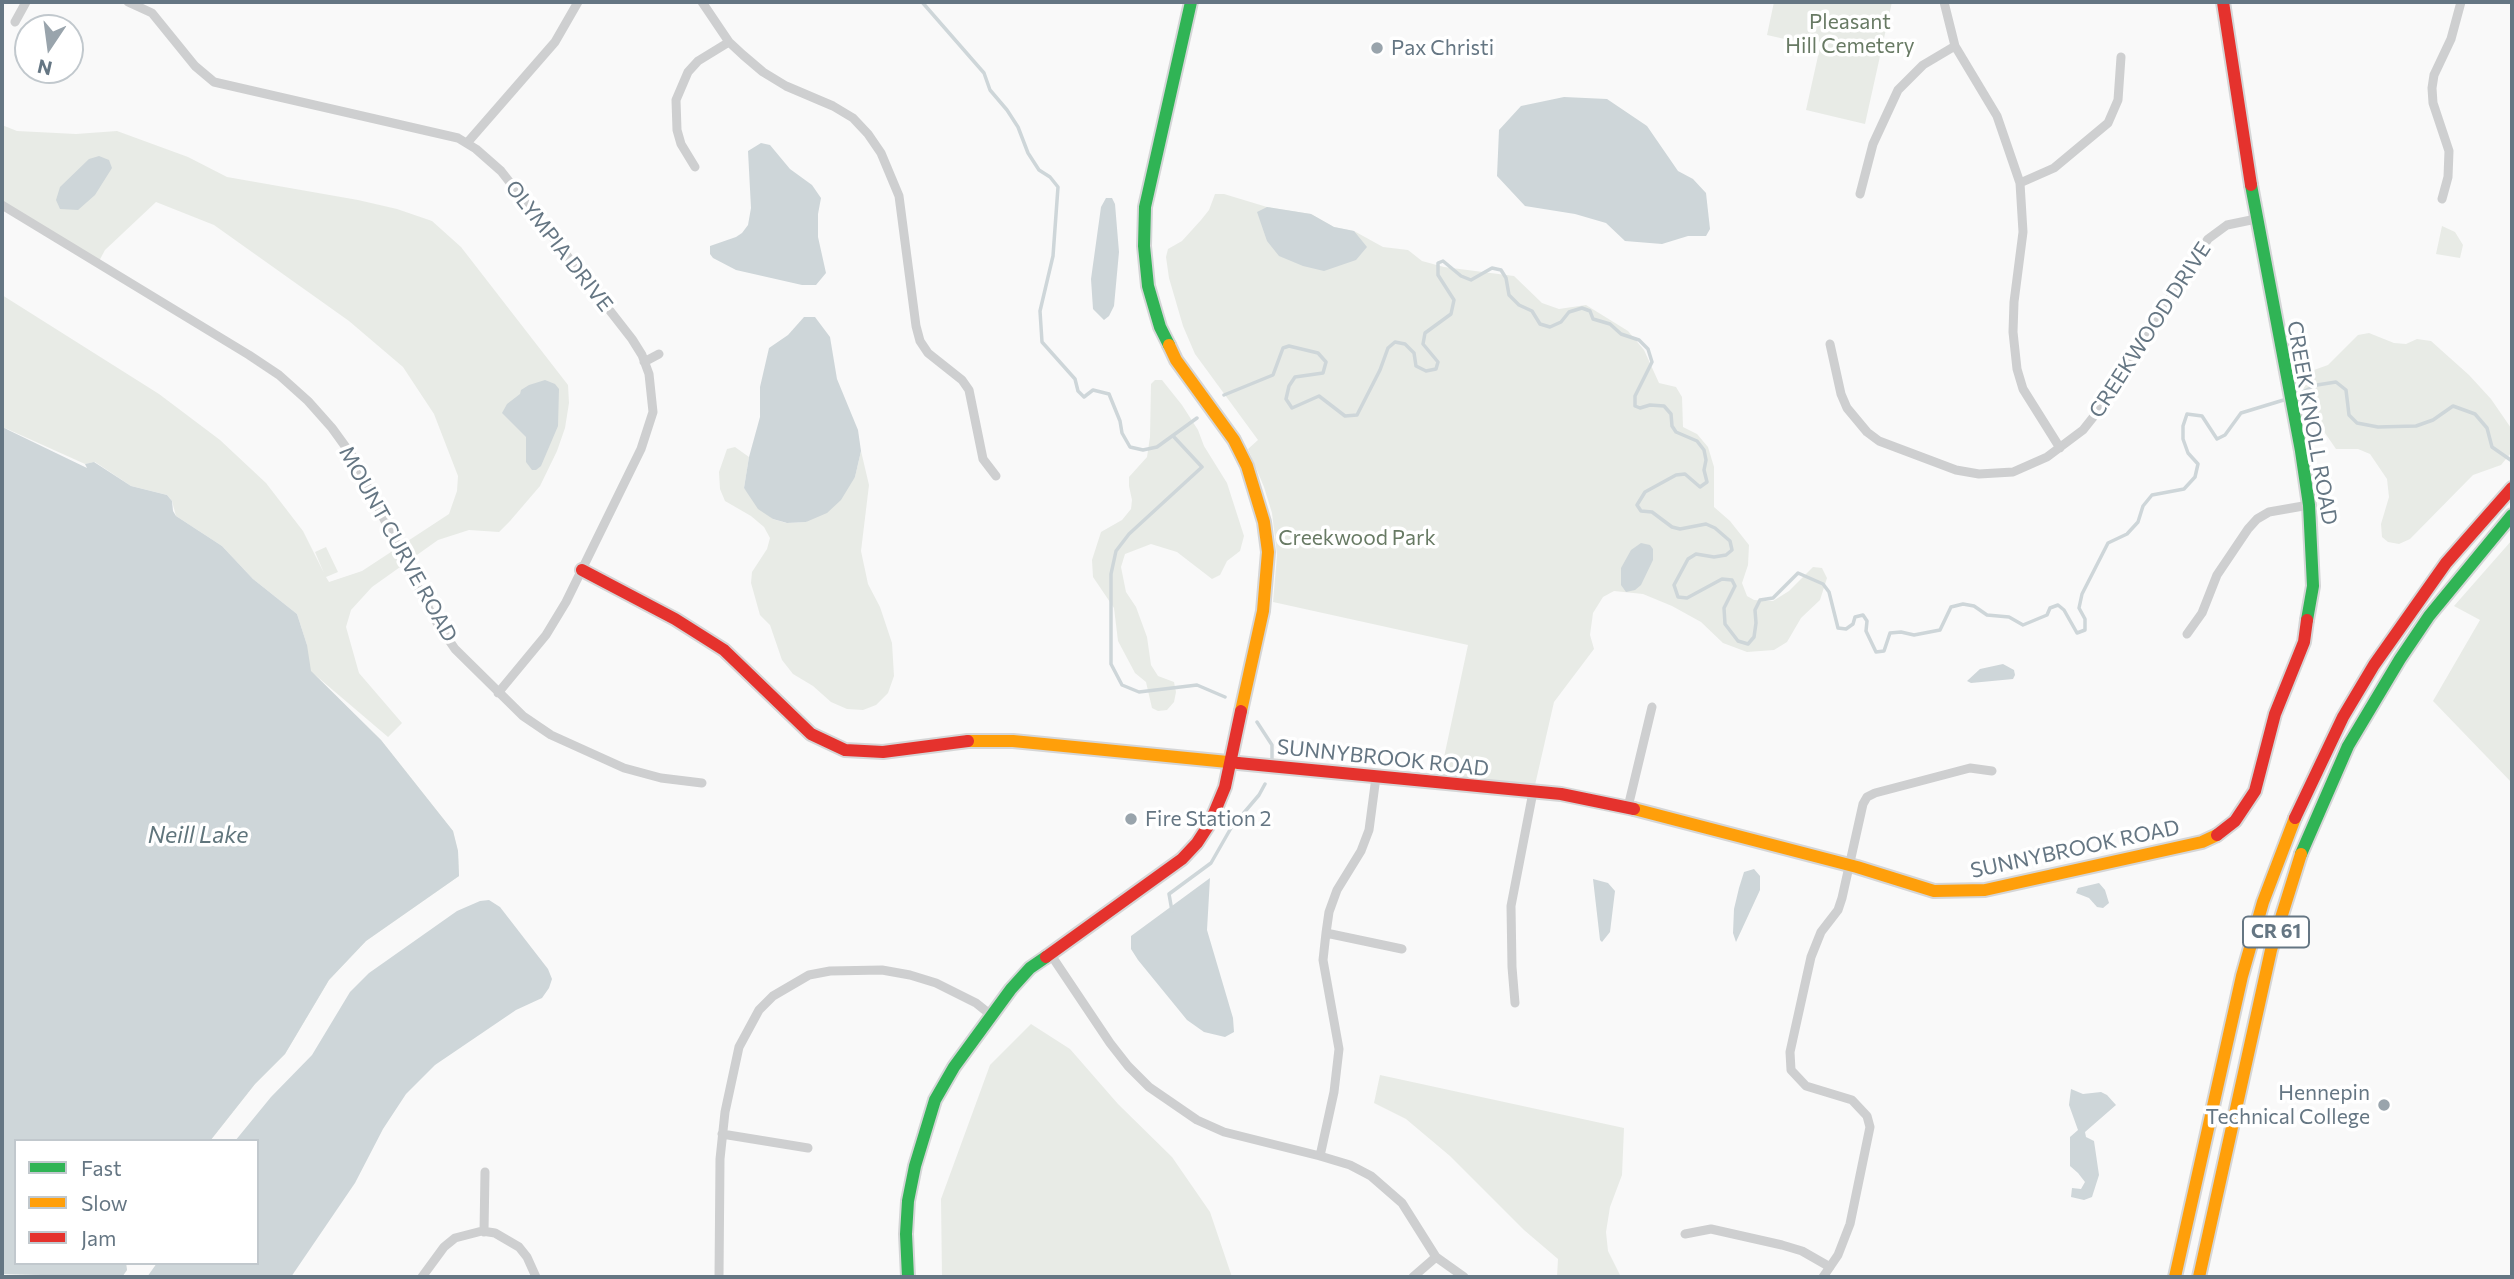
<!DOCTYPE html>
<style>
body{margin:0}
#map{position:relative;width:2514px;height:1279px;overflow:hidden;background:#f9f9f9;font-family:Commissioner,sans-serif}
canvas{display:block}
.frame{position:absolute;inset:0;border:4px solid #657683;pointer-events:none}
.legend{position:absolute;left:14px;top:1139px;width:245px;height:126px;box-sizing:border-box;background:#fff;border:2px solid #c1c8cd;margin:0;padding:9px 12px;list-style:none;font-size:21px;color:#657683}
.legend li{display:flex;align-items:center;gap:14px;height:35px}
.legend b{width:35px;border:2px solid #c1c8cd}
.north{position:absolute;left:14px;top:14px;width:70px;height:70px;box-sizing:border-box;background:#fff;border:2px solid #c1c8cd;border-radius:50%;rotate:193deg;font-size:19px;font-weight:700;line-height:28px;text-align:center;color:#657683}
.north::after{content:'';display:block;margin:auto;width:24px;height:32px;background:#99a4ac;clip-path:polygon(50% 0,100% 100%,50% 72%,0 100%)}
</style>
<div id="map">
<canvas width="2514" height="1279"></canvas>
<div class="frame"></div>
<ul class="legend">
<li><b style="height:9px;background:#30b455"></b>Fast</li>
<li><b style="height:9px;background:#ff9f0a"></b>Slow</li>
<li><b style="height:9px;background:#e5322d"></b>Jam</li>
</ul>
<div class="north">N</div>
</div>
<script>
const ctx = document.querySelector('canvas').getContext('2d');
ctx.lineJoin = 'round';
function fill(path, color) {
  ctx.fillStyle = color;
  ctx.fill(path, 'evenodd');
}
function toPath(rows) {
  const path = new Path2D();
  for (const r of rows) {
    path.moveTo(r[0], r[1]);
    for (let i = 2; i < r.length; i += 2) path.lineTo(r[i], r[i + 1]);
  }
  return path;
}
function stroke(path, color, width, dash) {
  ctx.strokeStyle = color;
  ctx.lineWidth = width;
  ctx.lineCap = dash ? 'butt' : 'round';
  ctx.setLineDash(dash || []);
  ctx.stroke(path);
}
function label(font, color, halo, rows, align = 'center') {
  ctx.font = font + ' Commissioner,sans-serif';
  ctx.lineWidth = 7;
  ctx.setLineDash([]);
  ctx.textBaseline = 'middle';
  ctx.strokeStyle = halo;
  ctx.fillStyle = color;
  for (const [text, x, y, turn = 0] of rows) {
    ctx.save();
    ctx.translate(x, y);
    ctx.rotate((+turn || 0) * Math.PI / 180);
    ctx.textAlign = isNaN(turn) ? turn : align;
    if (halo) ctx.strokeText(text, 0, 0);
    ctx.fillText(text, 0, 0);
    ctx.restore();
  }
}
const green = toPath([
 [1774,2,1892,2,1865,124,1806,110,1820,47,1767,35],
 [2,125,17,131,76,134,117,131,188,157,227,177,358,200,397,209,432,221,461,247,568,385,569,403,565,428,557,451,540,486,510,521,499,532,469,530,438,540,372,587,351,610,346,627,359,673,402,723,388,737,314,674,381,740,453,831,458,851,459,876,366,941,329,980,285,1054,255,1084,210,1141,16,1141,16,1263,126,1263,127,1270,122,1277,2,1274,2,295,159,394,220,440,266,483,303,531,324,573,315,552,326,547,338,572,326,577,329,582,362,571,449,514,457,491,458,476,434,414,403,367,349,321,214,225,156,202,105,250,98,263,2,205],
 [5,428,85,464,95,462,131,486,167,495,172,501,176,516,222,546,253,579,297,614,307,645],
 [1215,194,1224,194,1267,207,1311,214,1334,227,1354,231,1383,247,1408,250,1422,261,1444,267,1514,276,1542,303,1559,309,1586,305,1628,331,1644,350,1659,383,1676,387,1682,397,1683,427,1697,434,1708,447,1714,467,1714,507,1730,521,1749,545,1748,565,1742,583,1747,596,1754,600,1773,601,1789,591,1813,567,1822,568,1827,578,1820,600,1801,618,1787,642,1774,650,1747,652,1723,643,1701,622,1672,606,1643,594,1614,591,1603,597,1593,613,1590,635,1594,649,1554,702,1535,785,1440,776,1468,645,1273,602,1277,555,1272,513,1264,487,1248,449,1258,440,1195,354,1183,326,1169,278,1166,257,1168,249,1182,241,1201,220,1209,210],
 [2442,226,2455,232,2463,245,2460,258,2436,254],
 [2369,333,2394,343,2406,344,2417,339,2431,341,2469,375,2491,399,2511,428,2512,437,2511,453,2501,465,2473,475,2410,539,2399,544,2388,542,2382,537,2381,524,2389,497,2387,479,2370,454,2358,449,2336,449,2303,401,2304,380,2311,371,2328,365,2358,335],
 [1155,380,1162,380,1182,405,1198,430,1204,446,1227,483,1244,536,1240,551,1227,561,1220,575,1212,579,1177,552,1151,544,1125,554,1121,567,1126,592,1136,607,1147,637,1151,665,1158,676,1174,682,1176,692,1174,702,1167,710,1158,711,1152,708,1146,682,1135,673,1118,641,1114,608,1093,577,1092,560,1101,532,1122,520,1131,509,1132,500,1129,486,1129,477,1147,457,1150,437,1151,384],
 [735,447,749,457,744,488,773,519,786,523,806,522,855,477,861,451,869,485,861,551,868,584,880,607,892,643,894,676,888,693,876,705,863,710,847,709,831,702,813,686,793,674,782,660,770,625,760,615,751,583,752,572,767,549,770,538,764,527,751,516,725,501,720,489,719,472,727,449],
 [2512,540,2512,783,2433,701,2480,620,2454,606],
 [1031,1024,1070,1049,1118,1104,1172,1157,1210,1212,1232,1277,942,1277,941,1199,990,1065],
 [1380,1075,1624,1128,1622,1175,1610,1207,1606,1232,1608,1251,1621,1277,1557,1277,1558,1259,1524,1230,1450,1156,1406,1119,1374,1103]
]);
const water = toPath([
 [1564,97,1607,99,1647,126,1678,171,1693,179,1706,193,1710,229,1706,236,1688,236,1662,244,1625,241,1606,223,1575,214,1525,206,1497,176,1499,130,1521,106],
 [761,143,770,145,790,169,812,185,821,198,818,214,818,237,826,273,816,285,802,285,736,270,713,258,710,254,710,246,736,237,742,233,748,225,751,208,748,151],
 [99,156,109,160,112,168,95,195,78,210,60,209,56,200,60,187,89,159],
 [1106,198,1112,198,1115,204,1119,252,1114,306,1109,316,1104,320,1093,309,1091,279,1101,207],
 [1267,207,1311,214,1334,227,1354,231,1367,247,1356,260,1324,271,1303,266,1279,256,1267,241,1257,212],
 [804,317,815,317,830,337,837,379,858,430,861,451,855,477,841,500,827,513,806,522,787,523,773,519,758,509,744,488,749,457,760,417,760,387,769,348,788,335],
 [545,380,555,384,559,389,558,426,541,466,536,470,532,470,526,462,526,437,502,413,507,404,520,394,521,390,529,385],
 [2,427,87,468,85,464,94,462,131,486,167,495,172,501,173,511,176,516,222,546,253,579,297,614,307,645,311,671,381,740,453,831,458,851,459,876,366,941,329,980,285,1054,255,1084,210,1141,16,1141,16,1263,126,1263,127,1270,122,1277,2,1274],
 [1641,543,1650,545,1653,549,1653,560,1641,585,1635,590,1626,592,1621,585,1621,568,1631,550],
 [2003,664,2014,670,2015,675,2013,679,1971,683,1967,681,1980,669],
 [1754,869,1760,876,1760,890,1736,942,1733,933,1734,909,1739,888,1744,872],
 [1210,878,1207,930,1233,1018,1234,1032,1225,1037,1204,1032,1187,1020,1138,960,1131,949,1131,936],
 [1593,879,1608,883,1615,891,1610,932,1602,942,1600,940],
 [2099,883,2105,890,2109,903,2103,908,2097,907,2089,898,2076,893,2078,888],
 [489,900,500,907,548,969,552,979,549,988,542,998,516,1010,435,1065,406,1094,383,1129,355,1183,291,1277,147,1277,157,1263,257,1263,257,1141,235,1141,271,1097,312,1055,350,992,369,973,457,911,480,901],
 [2071,1089,2083,1094,2101,1092,2107,1095,2116,1105,2085,1132,2086,1137,2094,1141,2099,1175,2092,1197,2084,1200,2071,1197,2072,1188,2081,1189,2085,1182,2078,1173,2070,1166,2070,1137,2078,1130,2069,1105]
]);
const stream = toPath([
 [922,2,984,73,990,90,1007,110,1018,127,1028,153,1039,170,1050,177,1058,187,1053,256,1040,311,1042,342,1075,379,1078,391,1084,397,1093,390,1109,394,1120,421,1122,433,1130,447,1143,450,1157,447,1197,418],
 [1224,395,1273,375,1283,348,1289,346,1318,353,1326,362,1323,373,1295,377,1289,386,1286,399,1292,408,1319,396,1345,416,1357,415,1380,370,1388,348,1395,342,1405,344,1414,353,1416,366,1426,371,1436,369,1438,362,1423,344,1425,333,1451,314,1454,300,1438,275,1438,263,1443,261,1461,276,1471,280,1492,268,1501,270,1506,278,1509,295,1519,305,1532,311,1540,324,1550,327,1561,322,1569,312,1582,308,1590,311,1593,319,1610,324,1621,334,1639,340,1648,349,1652,362,1635,396,1635,406,1640,408,1650,405,1664,406,1671,414,1672,426,1676,432,1697,441,1704,450,1706,460,1704,470,1707,482,1700,487,1685,474,1676,475,1645,492,1637,505,1641,511,1652,512,1672,527,1680,529,1706,524,1715,528,1730,541,1732,550,1726,555,1714,557,1696,554,1688,559,1674,585,1678,597,1687,598,1722,579,1732,580,1735,586,1724,608,1725,624,1738,641,1748,644,1754,637,1756,623,1755,610,1760,600,1773,598,1798,573,1823,584,1829,592,1838,628,1846,629,1853,624,1855,617,1863,615,1867,621,1866,631,1876,652,1884,651,1890,633,1901,632,1914,635,1940,630,1951,607,1963,604,1974,606,1987,615,2009,617,2023,625,2047,615,2050,608,2058,605,2064,610,2077,633,2085,630,2085,619,2079,608,2082,594,2108,543,2127,534,2138,522,2143,506,2152,495,2184,489,2195,477,2198,464,2188,453,2183,439,2183,426,2187,414,2202,416,2217,439,2225,435,2241,413,2287,399],
 [2294,396,2317,385,2336,382,2346,390,2349,415,2357,423,2378,427,2416,426,2433,420,2453,406,2475,414,2487,428,2492,447,2512,461],
 [1174,437,1202,467,1129,534,1116,551,1111,574,1111,664,1122,685,1139,692,1197,685,1225,697],
 [1257,722,1272,745,1272,758],
 [1172,911,1169,894,1211,863,1231,828,1259,795,1265,784]
]);
const street = toPath([
 [128,2,152,13,195,66,214,82,458,138,476,149,501,171,632,339,642,355,649,374,653,412,641,449,566,602,546,635,498,693],
 [702,2,729,42,743,55,763,72,786,86,833,106,853,118,868,134,881,153,899,196,916,326,920,341,928,353,962,380,969,390,983,459,996,476],
 [1944,2,1955,46,1997,116,2020,183,2023,232,2014,302,2013,332,2017,369,2023,389,2060,448],
 [15,22,26,2],
 [467,143,555,42,578,2],
 [695,167,681,144,677,130,676,100,688,72,698,61,729,42],
 [2020,183,2054,168,2108,123,2118,100,2121,57],
 [1860,194,1873,144,1898,90,1923,65,1955,46],
 [2442,199,2448,177,2449,151,2433,103,2432,88,2434,75,2451,39,2461,2],
 [2,205,249,355,279,375,308,401,332,428,353,457,433,617,455,649,523,716,551,735,624,768,661,778,702,783],
 [1830,344,1841,394,1847,408,1867,432,1879,441,1956,470,1979,474,2013,472,2047,457,2083,430,2106,401,2133,354,2208,239,2227,225,2256,219],
 [644,362,659,354],
 [2187,634,2202,613,2217,575,2248,529,2257,519,2269,512,2309,505],
 [1628,807,1652,707],
 [1326,933,1402,949],
 [1049,952,1110,1043,1128,1066,1149,1087,1197,1120,1224,1132,1320,1156,1350,1165,1371,1176,1402,1203,1436,1257,1464,1277],
 [1515,1003,1512,967,1511,906,1533,792],
 [722,1134,808,1148],
 [1320,1156,1334,1092,1339,1049,1323,960,1326,933,1329,912,1337,890,1361,851,1369,830,1376,777],
 [484,1232,485,1172],
 [1685,1234,1711,1229,1782,1245,1802,1251,1830,1267],
 [422,1277,444,1247,455,1238,482,1231,495,1233,519,1247,527,1257,536,1277],
 [719,1277,720,1159,725,1112,739,1047,759,1010,773,996,809,975,830,971,882,970,910,975,936,983,976,1003,991,1015],
 [1413,1277,1436,1257],
 [1823,1277,1838,1255,1850,1224,1870,1127,1867,1116,1852,1100,1806,1086,1791,1070,1790,1052,1811,957,1821,932,1838,910,1842,898,1863,804,1867,797,1875,793,1970,768,1992,771]
]);
const fast = toPath([
 [2251,185,2301,451,2309,505,2313,586,2307,620],
 [1169,345,1160,327,1148,286,1144,246,1145,207,1191,2],
 [2301,854,2348,746,2400,659,2429,616,2512,515],
 [908,1277,906,1234,908,1201,915,1166,935,1100,954,1067,1011,989,1030,968,1046,957]
]);
const slow = toPath([
 [1169,345,1176,360,1234,440,1247,466,1264,522,1268,552,1263,611,1241,711],
 [968,741,1013,741,1238,763],
 [1634,809,1857,867,1934,891,1985,890,2202,842,2217,835],
 [2175,1277,2242,976,2263,902,2295,818],
 [2199,1277,2271,950,2301,854]
]);
const jam = toPath([
 [2223,2,2251,185],
 [582,570,675,619,724,650,811,734,845,750,883,752,968,741],
 [1238,763,1561,794,1634,809],
 [2295,818,2343,717,2374,665,2446,563,2512,488],
 [2217,835,2235,821,2255,791,2275,714,2304,642,2307,620],
 [1046,957,1182,859,1197,843,1210,823,1225,787,1241,711]
]);
const markers = [
 [1377,48,7,"#99a4ac"],
 [1131,819,7,"#99a4ac"],
 [2384,1105,7,"#99a4ac"]
];
const shields = [
 [2276,932,66]
];
const shieldNames = [
 ["CR 61",2276,932]
];
const parkNames = [
 ["Pleasant",1850,22],
 ["Hill Cemetery",1850,46],
 ["Creekwood Park",1357,538]
];
const poiNames = [
 ["Pax Christi",1391,48],
 ["Fire Station 2",1145,819],
 ["Hennepin",2370,1093,"right"],
 ["Technical College",2370,1117,"right"]
];
const streetNames = [
 ["OLYMPIA DRIVE",559,246,52],
 ["CREEKWOOD DRIVE",2150,330,-57],
 ["CREEK KNOLL ROAD",2312,423,80],
 ["MOUNT CURVE ROAD",398,544,61],
 ["SUNNYBROOK ROAD",1383,758,6],
 ["SUNNYBROOK ROAD",2075,849,-12]
];
const waterNames = [
 ["Neill Lake",198,835]
];
fill(green, '#e8ebe6');
fill(water, '#ced6d9');
stroke(stream, '#ced6d9', 3.5);
stroke(fast, '#d5d6d7', 16);
stroke(slow, '#d5d6d7', 16);
stroke(jam, '#d5d6d7', 16);
stroke(street, '#cecfd0', 9);
stroke(fast, '#30b455', 12);
stroke(slow, '#ff9f0a', 12);
stroke(jam, '#e5322d', 12);
for (const [x, y, r, color] of markers) {
  const dot = new Path2D();
  dot.arc(x, y, r, 0, 2 * Math.PI);
  ctx.fillStyle = color;
  ctx.fill(dot);
  stroke(dot, '#fff', 2.5);
}
for (const [x, y, w] of shields) {
  const box = new Path2D();
  box.roundRect(x - w / 2, y - 15.5, w, 31, 5);
  ctx.fillStyle = '#fff';
  ctx.fill(box);
  stroke(box, '#657683', 2);
}
label('bold 19px', '#657683', null, shieldNames);
label('21px', '#687a64', '#fff', parkNames);
label('21px', '#657683', '#fff', poiNames, 'left');
label('21px', '#657683', '#fff', streetNames);
label('italic 23px', '#60757c', '#fff', waterNames);
</script>
